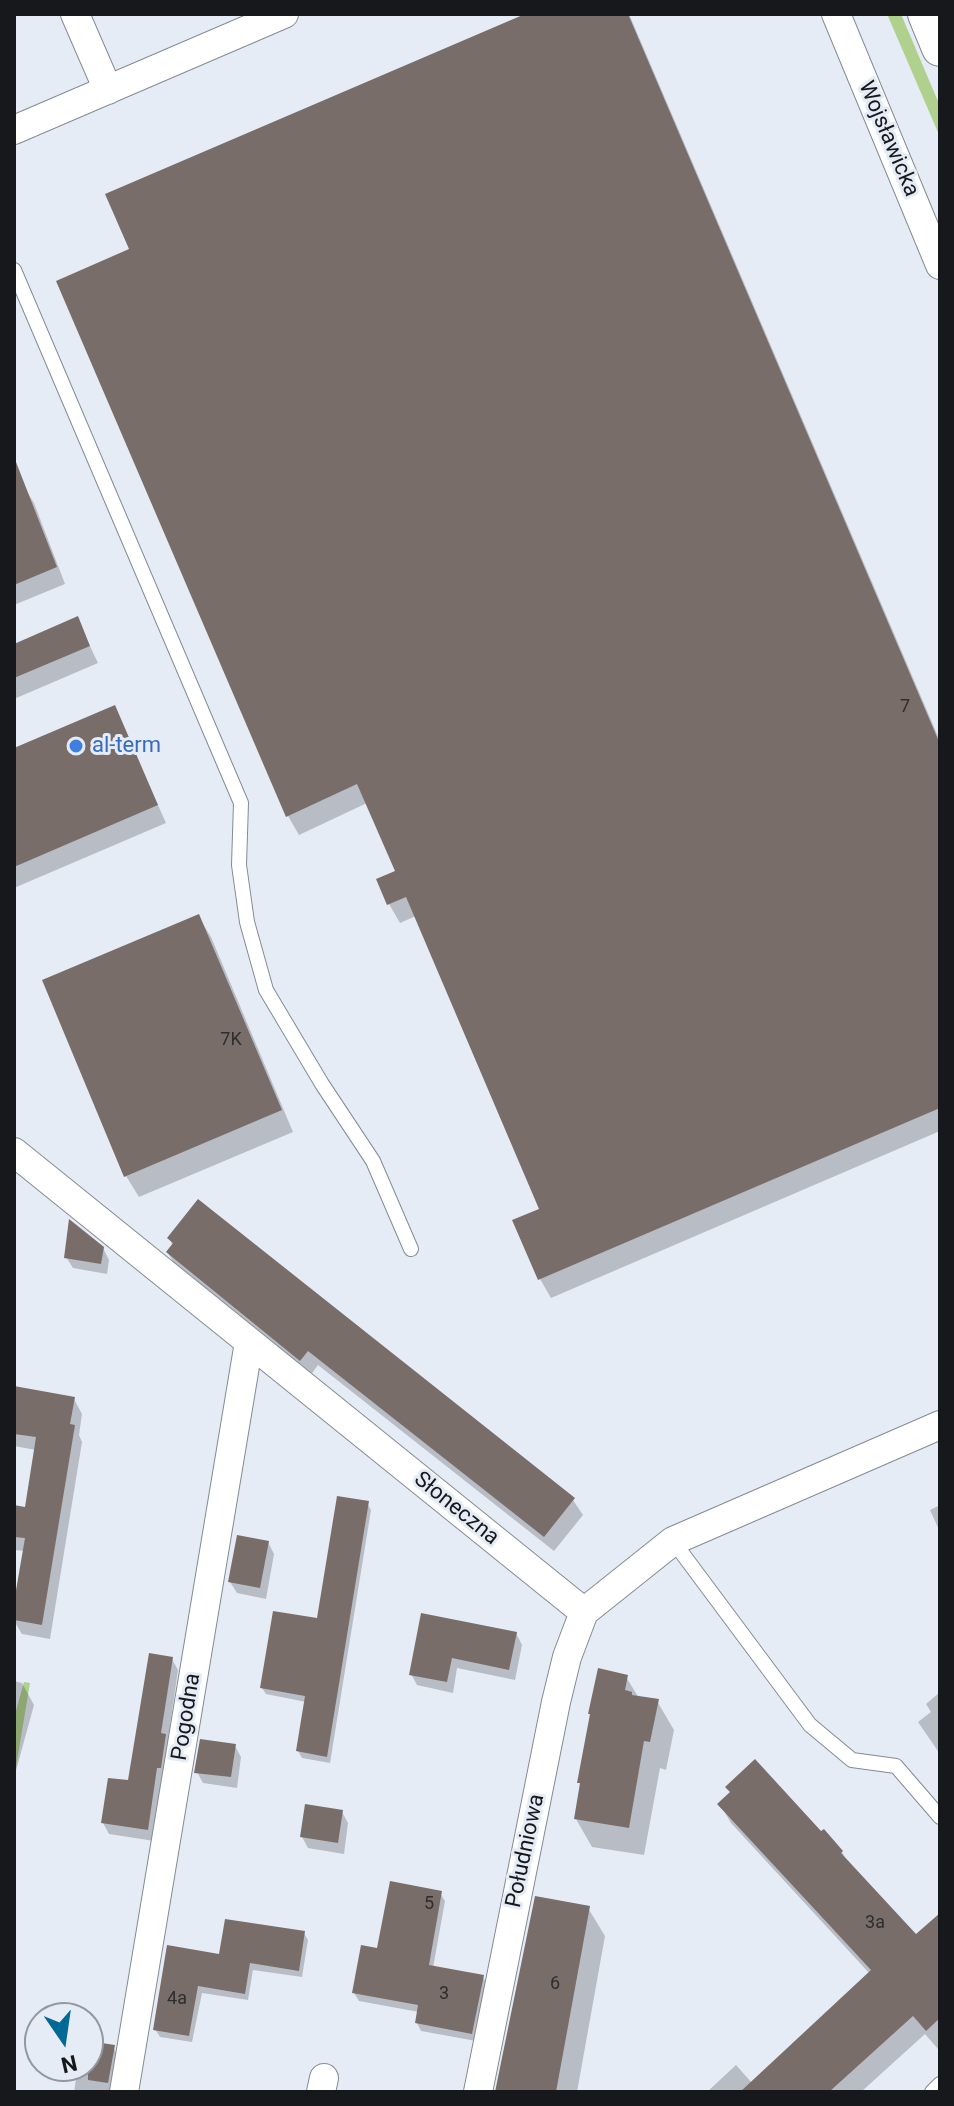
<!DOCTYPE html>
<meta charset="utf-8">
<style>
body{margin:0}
#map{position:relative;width:954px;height:2106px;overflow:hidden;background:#e6ecf6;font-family:Roboto,sans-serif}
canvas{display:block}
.frame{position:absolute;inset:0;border:16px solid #16181c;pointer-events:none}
.north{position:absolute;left:24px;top:2002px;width:80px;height:80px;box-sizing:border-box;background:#e6ecf6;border:2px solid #93979f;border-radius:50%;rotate:167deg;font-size:22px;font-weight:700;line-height:32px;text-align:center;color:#16181c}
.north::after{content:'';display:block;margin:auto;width:28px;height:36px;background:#006996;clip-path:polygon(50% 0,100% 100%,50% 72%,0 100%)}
</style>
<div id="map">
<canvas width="954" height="2106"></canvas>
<div class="frame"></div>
<div class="north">N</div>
</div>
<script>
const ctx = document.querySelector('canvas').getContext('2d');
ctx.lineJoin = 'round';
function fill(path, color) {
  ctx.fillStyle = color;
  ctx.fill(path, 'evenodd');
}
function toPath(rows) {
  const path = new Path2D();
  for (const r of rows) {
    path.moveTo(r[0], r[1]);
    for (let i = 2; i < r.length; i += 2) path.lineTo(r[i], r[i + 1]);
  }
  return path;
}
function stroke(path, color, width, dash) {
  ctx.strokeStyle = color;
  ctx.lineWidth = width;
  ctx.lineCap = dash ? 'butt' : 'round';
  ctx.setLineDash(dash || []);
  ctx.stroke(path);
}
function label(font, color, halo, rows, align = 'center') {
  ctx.font = font + ' Roboto,sans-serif';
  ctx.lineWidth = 6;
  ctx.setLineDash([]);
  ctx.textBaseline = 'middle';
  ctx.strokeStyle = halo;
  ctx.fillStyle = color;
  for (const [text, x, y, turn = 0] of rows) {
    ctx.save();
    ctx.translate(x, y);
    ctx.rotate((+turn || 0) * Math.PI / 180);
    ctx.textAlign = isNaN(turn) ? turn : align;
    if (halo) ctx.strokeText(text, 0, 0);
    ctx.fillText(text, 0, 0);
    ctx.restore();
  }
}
const green = toPath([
 [887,14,901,14,940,106,940,137],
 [24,1682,30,1683,14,1779,14,1718]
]);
const shadow = toPath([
 [530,14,629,14,940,741,940,1131,551,1298,540,1279,542,1210,416,916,400,923,389,904,397,872,367,803,299,835,288,816,131,250],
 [24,487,34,503,65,584,14,605,14,491],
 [77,619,98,663,14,699,14,646],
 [114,707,166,823,14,888,14,750],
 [198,916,211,937,293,1132,139,1197,126,1176],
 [169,1238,573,1500,583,1515,554,1551,318,1365,310,1376,177,1268,168,1253,173,1246],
 [103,1248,109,1260,107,1274,73,1268,66,1257],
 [14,1388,74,1399,82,1414,79,1435,82,1442,50,1639,22,1634,14,1621,25,1551,14,1550,14,1508,27,1509,36,1450,14,1446],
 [367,1503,371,1510,330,1763,302,1758,298,1751,306,1702,266,1694,262,1688,319,1621],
 [940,1505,940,1532,930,1510],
 [268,1542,274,1554,266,1599,237,1593,230,1582],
 [423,1615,516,1633,522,1645,515,1680,457,1668,453,1693,417,1685,411,1674],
 [172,1659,178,1670,168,1739,172,1747,154,1841,109,1834,103,1823,129,1782],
 [626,1677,639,1698,657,1701,674,1730,666,1770,660,1768,644,1855,592,1847,576,1819,582,1787,579,1782],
 [14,1681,22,1683,34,1705,14,1778],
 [940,1692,940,1754,918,1722,931,1712,926,1704],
 [235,1746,241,1757,237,1788,203,1783,197,1772],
 [720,1804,821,1834,842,1852,849,1865,916,1937,940,1916,938,2049,925,2034,861,2092,707,2092,736,2065,752,2083,870,1974,731,1823],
 [342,1812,348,1823,344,1854,308,1848,302,1837],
 [440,1893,445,1901,433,1968,483,1977,487,1985,476,2041,421,2031,417,2023,419,2012,359,2001,354,1993,378,1950],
 [588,1908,605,1936,577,2092,497,2092],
 [304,1933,308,1940,302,1977,253,1970,248,2000,202,1993,192,2042,160,2037,155,2029,221,1956],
 [88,2043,113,2047,119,2058,114,2092,74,2092,78,2066,88,2066]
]);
const building = toPath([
 [525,14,628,14,940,744,940,1108,538,1280,512,1220,539,1209,406,897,387,905,376,879,395,871,357,784,286,817,56,281,129,249,105,194],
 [14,462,16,462,57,567,14,585],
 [78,616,90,646,14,678,14,644],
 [115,705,158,805,14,867,14,748],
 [199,914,282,1110,124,1177,42,980],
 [198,1199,575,1498,544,1537,308,1351,300,1361,166,1252,173,1243,167,1238],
 [69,1219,104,1247,101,1264,64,1258],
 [14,1386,75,1397,70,1424,75,1425,42,1625,14,1620,14,1602,25,1538,14,1537,14,1505,25,1507,36,1437,14,1434],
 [337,1496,369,1501,327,1757,296,1751,305,1696,260,1688,273,1611,317,1618],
 [237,1535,269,1541,260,1588,228,1582],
 [421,1613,517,1632,509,1670,452,1658,447,1682,409,1675],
 [149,1653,173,1657,161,1733,166,1734,161,1768,157,1768,148,1830,101,1823,108,1778,128,1780],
 [598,1668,628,1675,625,1690,632,1692,632,1695,659,1699,650,1742,644,1741,629,1828,574,1819,580,1783,577,1783,590,1714,588,1714],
 [200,1739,236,1744,231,1777,194,1773],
 [755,1759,821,1831,824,1829,843,1851,841,1853,916,1934,940,1913,940,2018,926,2031,913,2016,829,2092,740,2092,871,1970,717,1804,730,1792,725,1787],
 [305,1804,343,1810,338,1843,300,1837],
 [390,1881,442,1891,429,1965,484,1975,472,2034,415,2023,418,2005,352,1993,361,1945,377,1948],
 [535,1896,590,1906,556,2092,495,2092],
 [225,1919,305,1931,299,1971,250,1963,245,1994,198,1986,189,2036,153,2030,167,1945,219,1954],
 [88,2041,115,2045,108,2083,88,2080]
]);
const service = toPath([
 [14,270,241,803,239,865,247,922,266,990,322,1084,373,1161,411,1249],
 [673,1541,810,1725,852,1760,896,1766,940,1817],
 [932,2092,940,2084]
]);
const minor = toPath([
 [75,14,108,90],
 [836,14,940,265],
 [14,130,284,14],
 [14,1152,584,1612,673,1541,940,1425],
 [124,2092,249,1342],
 [321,2092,324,2078],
 [478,2092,556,1702,567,1657,584,1612]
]);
const tertiary = toPath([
 [926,14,940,48]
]);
const markers = [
 [76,746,8,"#3f7fe0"]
];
const numberNames = [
 ["7",905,707],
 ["7K",231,1040],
 ["5",429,1904],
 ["3a",875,1923],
 ["6",555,1984],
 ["3",444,1994],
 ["4a",177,1999]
];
const streetNames = [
 ["Wojsławicka",888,139,67],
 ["Słoneczna",456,1509,39],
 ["Pogodna",187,1717,-81],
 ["Południowa",526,1851,-78]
];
const shopNames = [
 ["al-term",92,746]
];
fill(green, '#b0d18e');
fill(shadow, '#0003');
fill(building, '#796d6a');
stroke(service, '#858b94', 16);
stroke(minor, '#858b94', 30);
stroke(tertiary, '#858b94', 38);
stroke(service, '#fff', 14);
stroke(minor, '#fff', 28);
stroke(tertiary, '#fff', 36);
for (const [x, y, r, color] of markers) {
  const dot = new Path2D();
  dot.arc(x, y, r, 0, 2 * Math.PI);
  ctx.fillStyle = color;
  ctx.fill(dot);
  stroke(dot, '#e6ecf6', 3);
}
label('18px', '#2f2d30', null, numberNames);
label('22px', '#16181c', '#e6ecf6', streetNames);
label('22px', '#366cbe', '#e6ecf6', shopNames, 'left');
</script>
